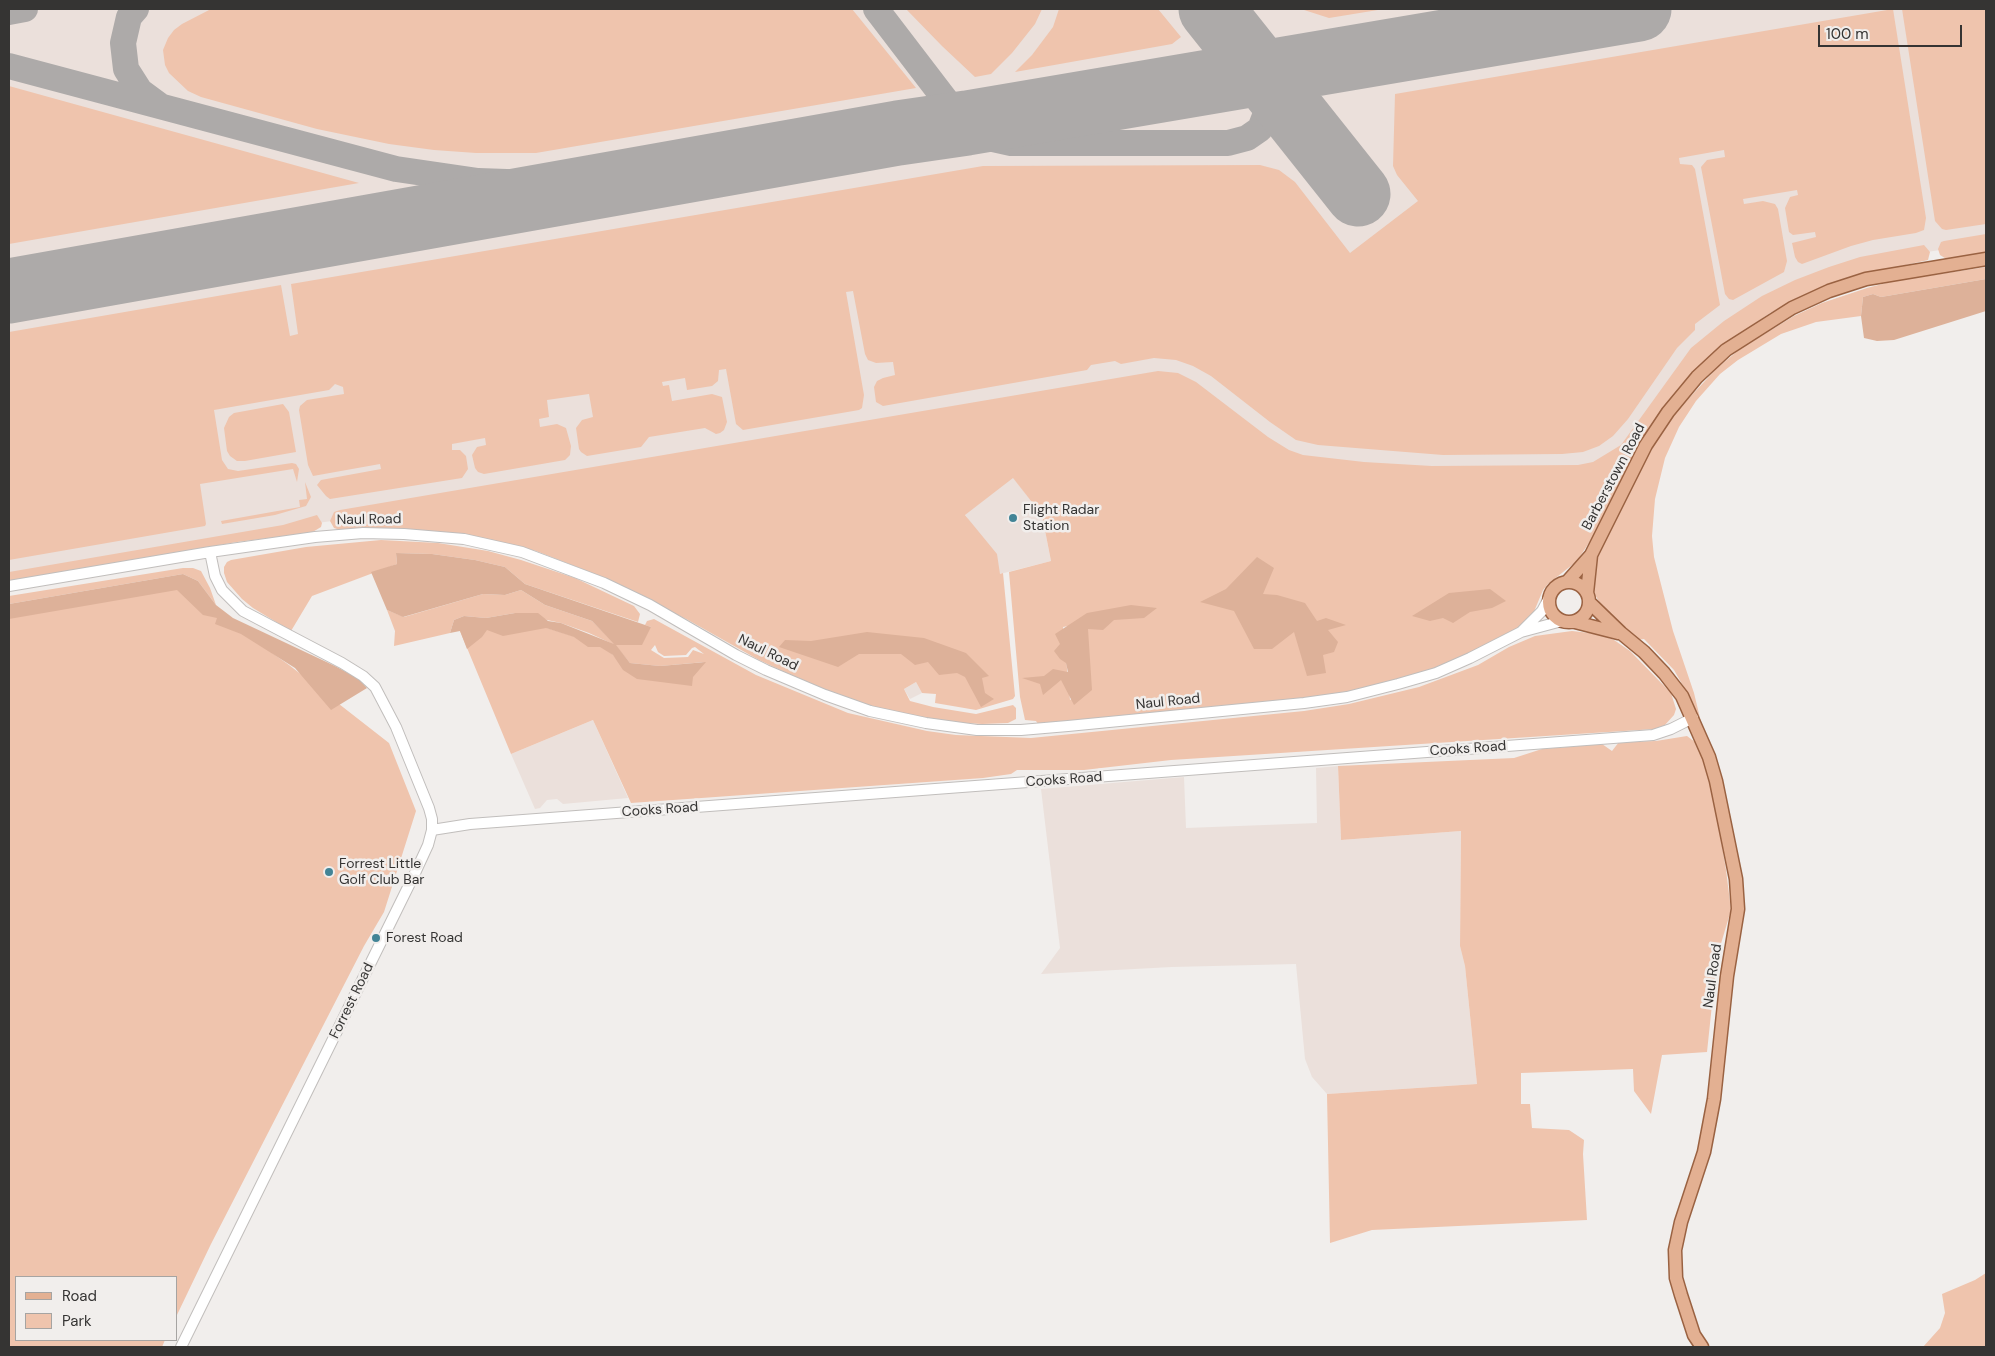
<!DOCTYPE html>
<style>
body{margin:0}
#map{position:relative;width:1995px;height:1356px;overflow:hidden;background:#f1eeec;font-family:"DM Sans",sans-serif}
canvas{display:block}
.frame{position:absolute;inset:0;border:10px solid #353433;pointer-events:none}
.legend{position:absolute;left:15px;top:1276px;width:162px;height:65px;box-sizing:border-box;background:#f1eeec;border:1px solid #a6a4a2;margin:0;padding:6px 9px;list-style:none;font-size:15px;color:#353433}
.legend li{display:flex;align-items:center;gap:10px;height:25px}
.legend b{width:25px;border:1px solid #a6a4a2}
.scale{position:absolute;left:1818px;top:25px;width:144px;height:22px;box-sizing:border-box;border:2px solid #353433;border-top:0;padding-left:6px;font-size:15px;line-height:18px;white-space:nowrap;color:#353433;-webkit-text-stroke:4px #f1eeec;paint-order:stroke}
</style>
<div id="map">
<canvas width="1995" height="1356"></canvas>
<div class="frame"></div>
<ul class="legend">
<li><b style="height:6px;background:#e3b092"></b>Road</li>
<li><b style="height:14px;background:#efc4ad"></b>Park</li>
</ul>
<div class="scale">100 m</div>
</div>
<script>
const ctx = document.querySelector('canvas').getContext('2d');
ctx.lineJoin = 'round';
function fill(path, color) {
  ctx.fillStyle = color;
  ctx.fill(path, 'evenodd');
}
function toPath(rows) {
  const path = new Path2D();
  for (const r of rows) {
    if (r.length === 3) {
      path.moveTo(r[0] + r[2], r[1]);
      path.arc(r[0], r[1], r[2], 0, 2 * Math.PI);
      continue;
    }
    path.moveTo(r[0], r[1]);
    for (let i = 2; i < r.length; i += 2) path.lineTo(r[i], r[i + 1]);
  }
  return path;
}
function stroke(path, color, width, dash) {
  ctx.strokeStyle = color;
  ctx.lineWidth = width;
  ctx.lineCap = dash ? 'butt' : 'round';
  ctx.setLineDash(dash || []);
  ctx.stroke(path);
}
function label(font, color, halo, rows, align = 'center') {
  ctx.font = font + ' "DM Sans",sans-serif';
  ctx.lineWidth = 5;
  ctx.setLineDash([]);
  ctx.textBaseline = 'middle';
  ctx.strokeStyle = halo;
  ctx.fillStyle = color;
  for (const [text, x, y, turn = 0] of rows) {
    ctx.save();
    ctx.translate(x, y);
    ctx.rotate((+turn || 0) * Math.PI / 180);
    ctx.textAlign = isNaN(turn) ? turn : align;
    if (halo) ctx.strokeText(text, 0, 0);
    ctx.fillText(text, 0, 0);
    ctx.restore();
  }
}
const built = toPath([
 [9,9,1986,9,1986,243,1914,254,1749,314,1602,477,1232,456,389,513,282,528,9,575],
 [1013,477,1042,515,1051,561,1000,574,965,514],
 [916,682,922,693,910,699,904,689],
 [593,720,628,798,563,804,557,799,547,800,540,808,535,809,511,754],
 [1338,766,1341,840,1461,831,1460,946,1465,966,1477,1084,1327,1094,1312,1077,1305,1059,1296,964,1172,967,1041,974,1060,948,1041,789,1184,777,1186,828,1317,823,1316,768]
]);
const green = toPath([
 [211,9,852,9,916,88,536,153,476,153,434,150,389,144,317,129,201,97,188,91,169,73,165,65,163,50,168,38,174,30,182,24],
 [906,9,1042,9,1035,24,1012,53,991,74,975,77,942,46],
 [1059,9,1158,9,1181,37,1172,44,1015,72,1032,55,1053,27],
 [1301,9,1384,9,1329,18],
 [1893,9,1926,218,1924,230,1916,233,1873,240,1851,246,1802,264,1798,262,1795,257,1792,243,1816,237,1815,232,1793,235,1789,232,1785,208,1790,197,1798,195,1797,190,1743,199,1744,204,1763,201,1775,204,1778,209,1787,261,1784,272,1733,300,1729,299,1725,294,1701,167,1707,160,1725,157,1724,150,1679,158,1680,164,1692,165,1695,169,1720,305,1695,324,1695,330,1677,348,1628,419,1613,436,1599,446,1583,452,1562,454,1443,455,1318,445,1296,440,1270,422,1211,376,1193,366,1176,360,1154,358,1121,364,1115,361,1091,365,1087,370,883,406,876,402,874,387,877,381,883,378,895,375,893,362,876,363,868,360,865,354,853,291,846,292,864,395,862,408,859,410,743,430,736,424,726,369,719,370,718,381,712,386,687,390,685,378,662,382,663,386,669,385,672,401,712,394,722,397,727,422,724,430,720,433,716,434,705,428,649,437,641,447,587,456,581,452,579,449,576,428,582,420,593,417,589,394,547,400,549,417,539,419,540,427,557,424,566,428,571,446,570,455,565,460,484,474,478,472,475,468,472,455,477,447,486,445,485,438,452,444,452,450,460,450,466,456,468,469,462,478,330,499,326,496,317,485,321,480,381,469,380,464,313,476,308,465,299,410,300,406,307,400,344,394,343,387,335,384,329,390,214,410,222,460,228,469,238,471,292,463,296,464,299,469,297,482,293,469,200,484,206,524,205,526,9,560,9,332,281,285,290,336,298,334,291,284,983,166,1260,165,1279,170,1295,182,1350,253,1418,201,1397,175,1393,166,1395,94],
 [1902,9,1986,9,1986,224,1946,230,1942,229,1935,221],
 [9,86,359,183,9,244],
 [1986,234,1986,255,1948,260,1940,255,1938,249,1941,242,1944,241],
 [1924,245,1930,252,1928,260,1870,273,1809,293,1770,313,1738,335,1705,361,1650,426,1627,467,1596,532,1577,561,1548,584,1543,590,1533,614,1519,627,1498,640,1444,665,1417,675,1351,692,1320,697,1060,722,1038,724,1036,721,1025,720,1020,697,1009,572,1051,561,1042,515,1013,478,965,515,997,554,1000,574,1003,573,1015,696,1013,699,976,710,935,703,936,694,922,693,916,682,904,689,910,701,933,707,976,714,1013,705,1016,708,1016,719,1008,723,982,724,949,722,916,717,878,708,841,696,808,683,759,660,688,620,600,576,536,551,479,537,454,533,395,528,340,530,334,528,330,521,334,512,340,510,1158,371,1178,373,1196,382,1268,437,1289,450,1303,455,1364,462,1432,466,1578,465,1593,462,1621,445,1691,348,1724,321,1762,296,1795,280,1829,267,1860,257],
 [1084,623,1090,686,1070,700,1063,627],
 [1986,267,1986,279,1881,297,1873,294,1863,297,1861,316,1816,322,1781,334,1738,360,1720,374,1696,401,1679,427,1665,458,1655,499,1652,536,1654,557,1673,631,1694,693,1701,722,1690,698,1674,670,1644,639,1637,640,1605,611,1595,595,1592,586,1597,555,1632,485,1661,433,1678,410,1717,368,1740,349,1794,316,1822,303,1867,288,1894,281],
 [283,404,289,412,296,452,245,461,237,461,230,456,227,451,224,428,229,417,234,413],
 [305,482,311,497,306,506,275,515,222,524,221,521,300,507,299,500,307,499],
 [317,515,322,523,321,527,311,533,237,542,9,583,9,572,283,525],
 [381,540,438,543,488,551,521,560,575,578,634,606,640,614,638,622,525,584,505,567,475,560,432,554,396,553,397,564,312,596,291,631,253,608,242,599,227,582,224,573,224,567,227,562,231,560,306,547],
 [183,568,193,568,201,571,210,588,216,605,198,581,183,574,9,604,9,596],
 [179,587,289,665,389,743,416,811,384,912,364,946,211,1244,176,1317,176,1277,16,1277,16,1340,165,1340,162,1347,9,1347,9,614],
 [521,590,545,605,592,621,616,645,651,627,645,625,647,621,654,619,756,675,848,713,927,731,956,735,1031,738,1304,711,1349,704,1419,687,1478,665,1509,647,1535,636,1572,631,1598,634,1614,640,1630,651,1671,693,1676,709,1674,715,1664,726,1655,729,1171,760,1084,770,1017,770,1011,774,983,778,631,803,593,720,511,754,460,631,544,627,601,645,643,679,705,662,660,666,630,663,615,645,589,633,561,623,515,613,486,618,464,616,454,620,450,633,394,646,395,631,387,610,404,617,483,594,505,595],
 [655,645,658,652,664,656,686,655,692,648,695,647,704,654,693,650,688,657,664,658,651,650],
 [1687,736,1695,742,1701,751,1715,804,1726,870,1731,910,1717,957,1707,1052,1662,1055,1651,1114,1634,1091,1633,1069,1521,1073,1521,1104,1530,1104,1532,1128,1569,1130,1584,1140,1583,1154,1587,1220,1372,1230,1330,1243,1327,1094,1477,1084,1465,966,1460,946,1461,831,1341,840,1338,766,1514,758,1542,749,1602,744,1612,751,1619,742,1656,741],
 [1986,1273,1986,1347,1923,1347,1940,1328,1945,1313,1942,1294,1975,1280]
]);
const forest = toPath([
 [1986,279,1986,311,1894,340,1877,341,1864,338,1861,316,1863,297,1873,294,1881,297],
 [396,553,432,554,475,560,505,567,525,584,651,627,642,645,616,645,630,663,660,666,706,662,693,677,692,686,637,679,623,670,613,655,600,647,588,647,574,637,546,628,503,636,487,630,482,637,467,649,460,631,450,633,454,620,464,616,486,618,515,613,538,613,548,621,561,623,614,644,592,621,545,605,521,590,505,595,483,594,403,617,387,610,371,572,397,564],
 [1257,557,1274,568,1263,594,1277,595,1305,603,1317,621,1326,618,1346,625,1328,630,1338,642,1334,652,1323,655,1326,673,1307,676,1294,632,1272,649,1254,649,1234,611,1200,602,1226,589],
 [183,574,198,581,216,605,233,618,335,666,359,679,367,688,331,710,295,668,241,634,215,624,217,618,203,615,177,590,9,619,9,604],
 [1490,589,1506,601,1492,608,1470,612,1453,623,1443,618,1430,621,1412,616,1449,593],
 [1131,605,1157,608,1144,618,1114,620,1103,630,1088,629,1092,690,1074,705,1061,680,1043,695,1040,684,1022,678,1044,676,1053,669,1068,672,1066,663,1060,659,1054,651,1060,644,1055,634,1087,613],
 [867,632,924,638,966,653,989,676,982,678,985,693,994,699,981,707,965,677,957,673,939,675,928,662,915,665,901,654,859,654,838,667,779,647,785,640,811,641]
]);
const taxiway = toPath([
 [136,9,129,17,123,43,126,69,140,91,159,105],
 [876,9,954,111,984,137,1011,143,1228,143,1247,138,1260,129,1270,103,1266,79],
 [9,12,25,9],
 [9,66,396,169,478,181,564,184,663,176]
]);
const runway = toPath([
 [1211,9,1358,194],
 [9,291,898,133,967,123,1639,9]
]);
const minor = toPath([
 [9,586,210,552,315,537,363,533,404,534,464,539,522,552,604,583,650,605,736,655,766,670,825,695,870,711,926,723,977,730,1021,730,1068,726,1304,703,1347,697,1398,684,1436,673,1470,658,1521,632,1562,621],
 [1522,631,1542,611,1551,594],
 [432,830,470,824,1653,735,1671,729,1693,718],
 [181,1347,416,871,428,845,432,830,432,819,429,808,396,727,375,687,363,676,342,663,243,611,222,590,215,576,210,552]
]);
const major = toPath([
 [1569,602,20],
 [1567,582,1591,555],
 [1587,593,1591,555,1646,445,1668,412,1697,377,1726,350,1792,308,1829,291,1866,279,1986,259],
 [1590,603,1621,633,1644,652,1664,673,1682,696,1709,757,1716,781,1736,879,1738,909,1727,976,1714,1099,1704,1152,1681,1222,1675,1250,1676,1278,1681,1295,1694,1335,1702,1347],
 [1575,622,1618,633]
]);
const markers = [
 [1013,518,5,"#428496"],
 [329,872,5,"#428496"],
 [376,938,5,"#428496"]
];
const streetNames = [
 ["Barberstown Road",1614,477,-62],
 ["Naul Road",369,520,-1],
 ["Naul Road",768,653,26],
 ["Naul Road",1168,702,-6],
 ["Cooks Road",1468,749,-4],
 ["Cooks Road",1064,780,-4],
 ["Cooks Road",660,810,-4],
 ["Naul Road",1713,976,-82],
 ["Forrest Road",352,1001,-64]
];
const poiNames = [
 ["Flight Radar",1023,510],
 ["Station",1023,526],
 ["Forrest Little",339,864],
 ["Golf Club Bar",339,880],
 ["Forest Road",386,938]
];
fill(built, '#ebe0db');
fill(green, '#efc4ad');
fill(forest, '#ddb199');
stroke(taxiway, '#adaaa9', 26);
stroke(runway, '#adaaa9', 65);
stroke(minor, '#c1bebc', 12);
stroke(major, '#9a6242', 15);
stroke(minor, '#fff', 10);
stroke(major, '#e3b092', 12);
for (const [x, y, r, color] of markers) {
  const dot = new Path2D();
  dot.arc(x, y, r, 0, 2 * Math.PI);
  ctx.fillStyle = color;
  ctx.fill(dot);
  stroke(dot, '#f1eeec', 2);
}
label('14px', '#353433', '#f1eeec', streetNames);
label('14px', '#353433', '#f1eeec', poiNames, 'left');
</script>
